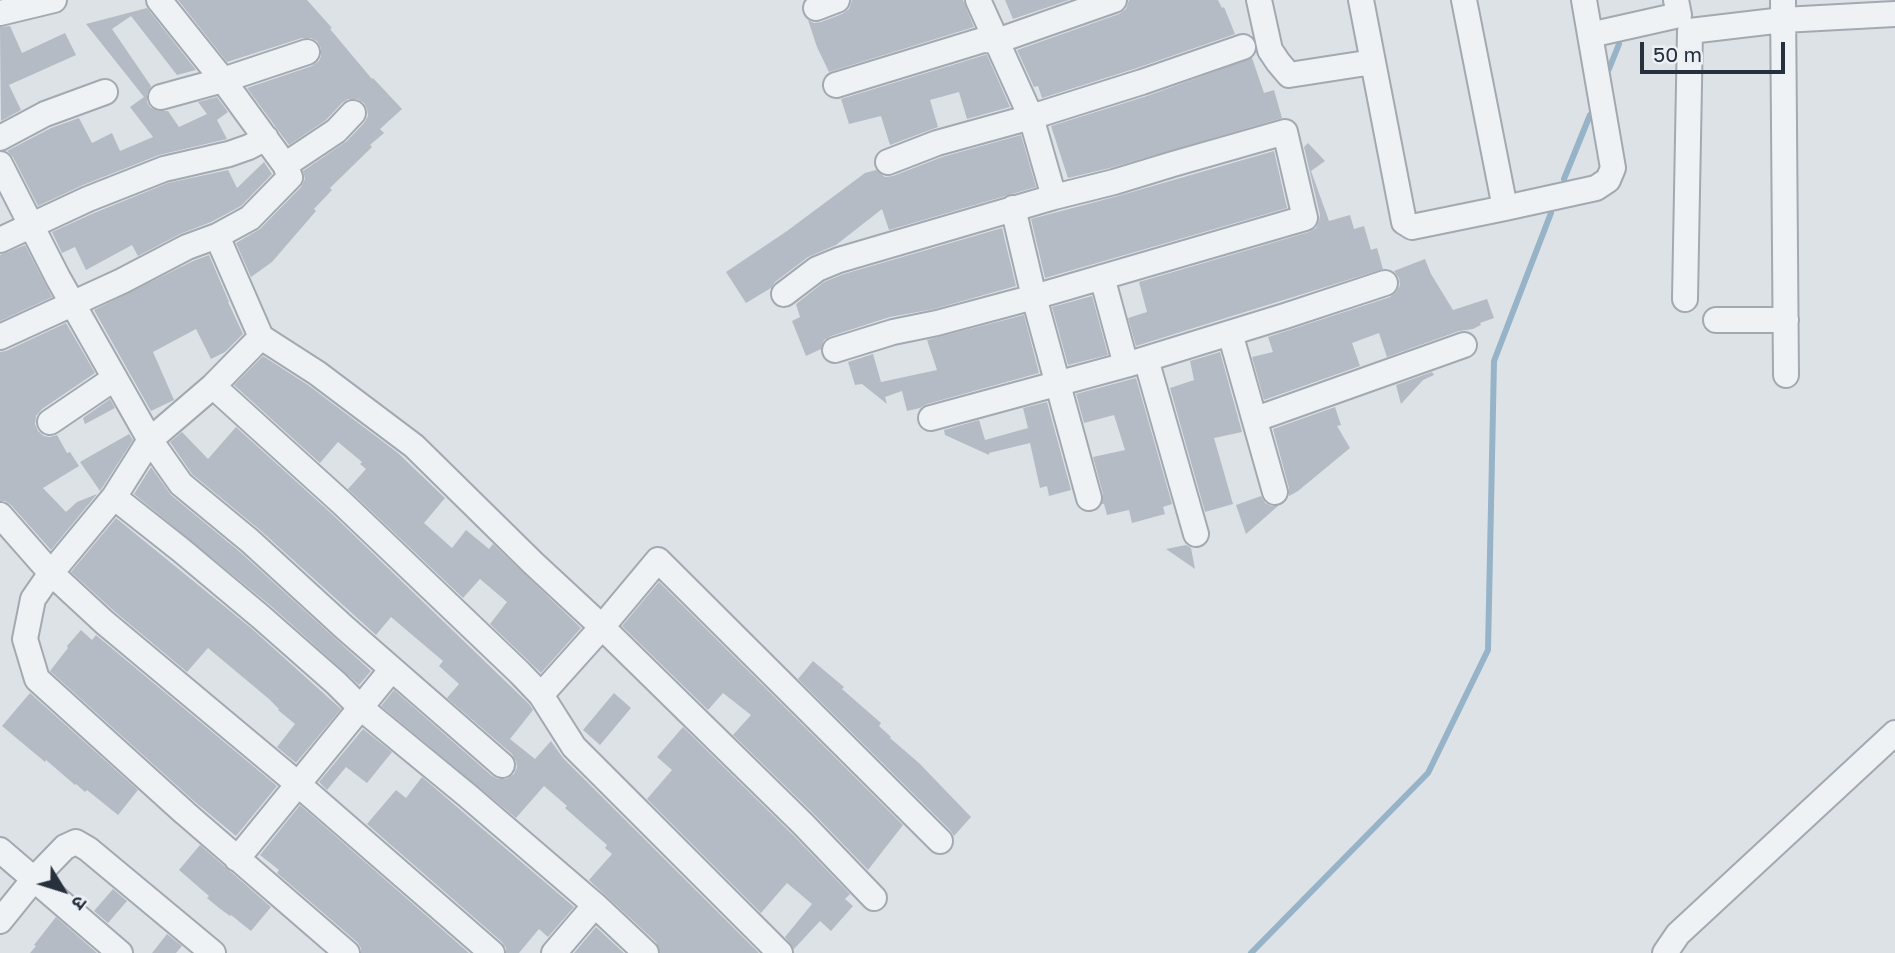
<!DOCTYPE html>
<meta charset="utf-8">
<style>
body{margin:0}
#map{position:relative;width:1895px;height:953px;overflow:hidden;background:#dde2e7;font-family:"Golos Text","Noto Sans Devanagari",sans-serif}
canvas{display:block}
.north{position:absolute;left:28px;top:855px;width:70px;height:70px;-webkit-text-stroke:5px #ecf0f5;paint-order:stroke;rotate:128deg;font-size:19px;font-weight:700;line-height:28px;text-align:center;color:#26313d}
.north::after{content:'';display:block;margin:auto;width:24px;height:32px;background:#26313d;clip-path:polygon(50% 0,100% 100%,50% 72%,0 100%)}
.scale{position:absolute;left:1640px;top:42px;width:145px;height:32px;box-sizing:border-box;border:4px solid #26313d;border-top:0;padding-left:9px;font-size:21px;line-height:24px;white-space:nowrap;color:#26313d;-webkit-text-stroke:5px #ecf0f5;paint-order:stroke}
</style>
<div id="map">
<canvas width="1895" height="953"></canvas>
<div class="north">उ</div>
<div class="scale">50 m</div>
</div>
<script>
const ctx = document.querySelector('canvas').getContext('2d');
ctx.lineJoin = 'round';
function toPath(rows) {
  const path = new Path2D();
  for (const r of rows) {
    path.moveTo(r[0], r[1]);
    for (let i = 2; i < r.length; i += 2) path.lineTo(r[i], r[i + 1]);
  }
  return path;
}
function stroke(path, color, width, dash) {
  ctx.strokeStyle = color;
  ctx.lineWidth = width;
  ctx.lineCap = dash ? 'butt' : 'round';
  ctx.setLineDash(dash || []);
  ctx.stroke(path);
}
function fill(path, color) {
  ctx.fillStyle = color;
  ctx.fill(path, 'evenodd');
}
const stream = toPath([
 [1609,69,1619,44],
 [1564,179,1590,115],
 [1251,953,1428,773,1488,650,1494,361,1551,213]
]);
const building = toPath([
 [178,0,307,0,332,28,330,29,372,79,373,78,402,109,380,129,384,133,370,145,372,147,330,188,332,190,314,209,316,211,272,262,251,277,236,243,260,229,301,187,305,179,303,171,347,141,364,123,368,116,367,109,364,103,357,99,348,99,342,103,326,120,289,145,247,88,312,66,319,61,321,56,321,48,317,41,311,38,302,38,227,62],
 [852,0,963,0,974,27,829,72,817,47,808,20,814,23,821,22,842,14,849,9],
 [1005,0,1069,0,1013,19],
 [1129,0,1218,0,1222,8,1224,7,1235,34,1137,68,1042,98,1038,86,1034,87,1017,50,1119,14,1126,9],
 [147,8,196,70,177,75,131,16,112,29,151,86,147,94,147,102,150,107,158,111,168,111,179,127,207,114,198,102,217,97,228,112,217,120,227,139,159,155,83,185,38,206,13,157,7,151,51,128,79,118,92,143,112,133,120,151,153,137,130,107,144,97,86,24],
 [10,26,22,53,65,33,76,55,9,85,21,110,1,121,0,27],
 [985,55,987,55,1010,107,967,119,959,92,930,100,938,127,890,145,881,116,849,124,841,99],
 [1252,58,1264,93,1274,90,1282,118,1110,168,1068,178,1051,126,1147,96],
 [1021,135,1036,187,889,230,882,209,836,245,808,257,775,282,771,288,746,303,726,272,787,231,865,173,876,170,885,177,893,176,942,157],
 [1308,143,1325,161,1311,171,1329,221,1350,215,1354,229,1364,226,1371,250,1377,248,1383,269,1136,346,1128,318,1147,312,1139,282,1309,232,1316,228,1319,221,1320,215,1304,147],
 [1274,151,1287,208,1045,278,1031,219,1118,196],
 [264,162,272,174,241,206,211,222,180,234,138,256,132,245,86,270,75,247,62,253,52,232,94,213,168,183,228,170,237,188],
 [1002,228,1016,286,934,309,890,317,831,336,824,340,821,349,806,356,792,321,800,317,796,304,824,282,844,274],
 [25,245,52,297,0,321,0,255],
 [209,255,229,302,228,302,243,334,225,352,211,359,196,329,153,352,174,400,151,411,94,310,193,261],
 [1425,259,1431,274,1453,310,1487,299,1494,318,1480,323,1481,325,1473,329,1459,331,1387,357,1379,333,1352,343,1360,366,1264,400,1252,357,1273,352,1268,337,1390,297,1396,292,1400,285,1399,278,1394,271],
 [1092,296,1108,355,1068,365,1052,307],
 [1024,315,1039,373,927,404,920,408,907,411,902,391,885,397,887,404,862,384,855,385,848,362,873,354,881,382,937,370,927,340],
 [66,323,95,373,42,409,36,416,35,424,38,431,44,436,50,437,57,435,67,453,70,452,79,466,43,488,66,512,77,502,97,494,51,550,11,505,5,501,0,501,0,352,6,351],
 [1220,352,1242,432,1214,438,1233,504,1205,512,1170,388,1194,380,1190,361],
 [263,356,308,385,398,453,445,498,424,523,452,548,466,530,489,549,493,544,581,628,541,673,490,624,507,602,480,579,463,598,348,489,366,469,360,464,362,462,338,442,320,463,234,385],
 [1432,372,1434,375,1423,380,1401,404,1396,385],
 [1136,378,1172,504,1163,507,1165,514,1132,523,1129,510,1107,515,1104,504,1102,504,1103,494,1093,457,1125,450,1114,415,1084,423,1076,394],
 [110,399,115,408,85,424,83,418],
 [1047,402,1071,490,1049,496,1047,486,1040,488,1030,443,989,453,989,455,945,435,944,430,979,420,985,440,1028,428,1023,408],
 [1335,407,1341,425,1337,426,1350,448,1298,491,1289,496,1289,488,1273,429],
 [236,427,332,514,529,704,533,710,510,739,535,759,551,741,563,758,759,953,660,953,656,942,589,880,612,854,605,848,607,845,565,808,567,806,544,786,516,818,381,706,394,690,492,776,498,779,506,779,514,774,517,767,516,761,512,754,447,698,459,684,439,666,443,661,391,617,376,635,260,530,192,474,170,442,182,432,208,459],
 [129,434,133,440,100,491,80,462],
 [151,467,171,495,240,552,371,671,359,685,271,606,134,494],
 [1261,496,1265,503,1271,506,1278,506,1246,534,1236,505],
 [116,518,251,628,341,709,296,763,277,747,295,724,278,710,279,709,269,699,208,648,187,672,114,611,71,572],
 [1186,545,1191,548,1195,569,1166,549],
 [659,582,903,825,868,870,814,814,733,735,751,715,723,693,708,710,622,626],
 [81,630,92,640,96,635,277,786,236,836,195,802,50,671,68,648,67,646],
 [813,661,844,687,842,689,881,723,879,726,891,737,890,738,919,763,971,817,954,836,950,830,798,679],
 [30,693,138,790,118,815,87,790,85,792,76,784,75,785,46,760,45,762,2,726],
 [614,693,631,708,600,745,583,730],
 [683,727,792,834,850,894,845,899,853,906,831,931,820,921,794,949,785,937,812,904,787,883,761,913,647,799,672,770,657,757],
 [363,729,392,752,367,783,346,767,327,790,319,782],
 [422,777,574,907,548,937,539,929,519,953,506,953,506,948,502,942,367,824,396,790,406,798],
 [300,805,469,953,361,953,361,948,357,942,277,873,279,870,260,855],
 [200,845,271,907,251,931,231,915,230,916,219,908,207,898,209,896,179,870],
 [113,889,127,901,108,923,94,911],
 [56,917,97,953,30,953,36,946,34,945],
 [596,927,624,953,574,953],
 [167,934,182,946,176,953,152,953]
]);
const minor = toPath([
 [1259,0,1270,50,1278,62,1289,75,1373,62],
 [1361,0,1404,222,1412,227,1505,208,1596,188,1608,180,1613,168,1584,0],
 [1464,0,1505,208],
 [1783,0,1786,375],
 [816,8,837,0],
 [0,13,54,0],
 [1590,35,1679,15,1676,0],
 [836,85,983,40,997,41,1114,0],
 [161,97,223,80,307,52],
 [0,138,45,114,105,92],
 [888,162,937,143,1031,117,1142,82,1243,47],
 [0,164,58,278,150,440,181,484,250,541,345,628,502,765],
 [285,165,336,131,353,113],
 [1013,208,1034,297,1089,498],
 [217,236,261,337,317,373,414,446,533,563,602,627,658,560,940,841],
 [0,240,88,199,164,169,229,154,249,147,266,138],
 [1102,277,1126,365,1285,316,1385,283],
 [784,294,817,269,839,260,1054,197,1031,117,978,0],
 [1685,299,1690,31,1783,20,1895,14],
 [1716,320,1786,320],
 [1230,333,1275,492],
 [0,337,122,281,187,247,217,236,250,218,290,177,285,165,223,80,159,0],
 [261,337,213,386,150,440,114,497,51,573,33,599,25,639,37,679,185,813,347,953],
 [835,350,893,332,937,323,1034,297,1305,218,1285,132,1173,164,1114,182,1054,197],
 [1146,359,1196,534],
 [213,386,342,503,520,673,541,695],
 [931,418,1126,365],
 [1256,419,1464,345],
 [50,422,115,378],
 [114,497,181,550,261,617,336,683,361,708,468,796,595,905,646,953],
 [0,515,51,573,104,622,299,785,492,953],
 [0,850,120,953],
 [237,859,392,669],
 [0,921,34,879,65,847,76,842,88,849,213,953],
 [554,953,595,905],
 [780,953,574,747,541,695,602,627,803,824,874,898],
 [1665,953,1678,934,1895,733]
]);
stroke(stream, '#97b3c8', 6);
fill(building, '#b4bbc4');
stroke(minor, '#a2a9b1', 28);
stroke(minor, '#eff2f5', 24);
</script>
